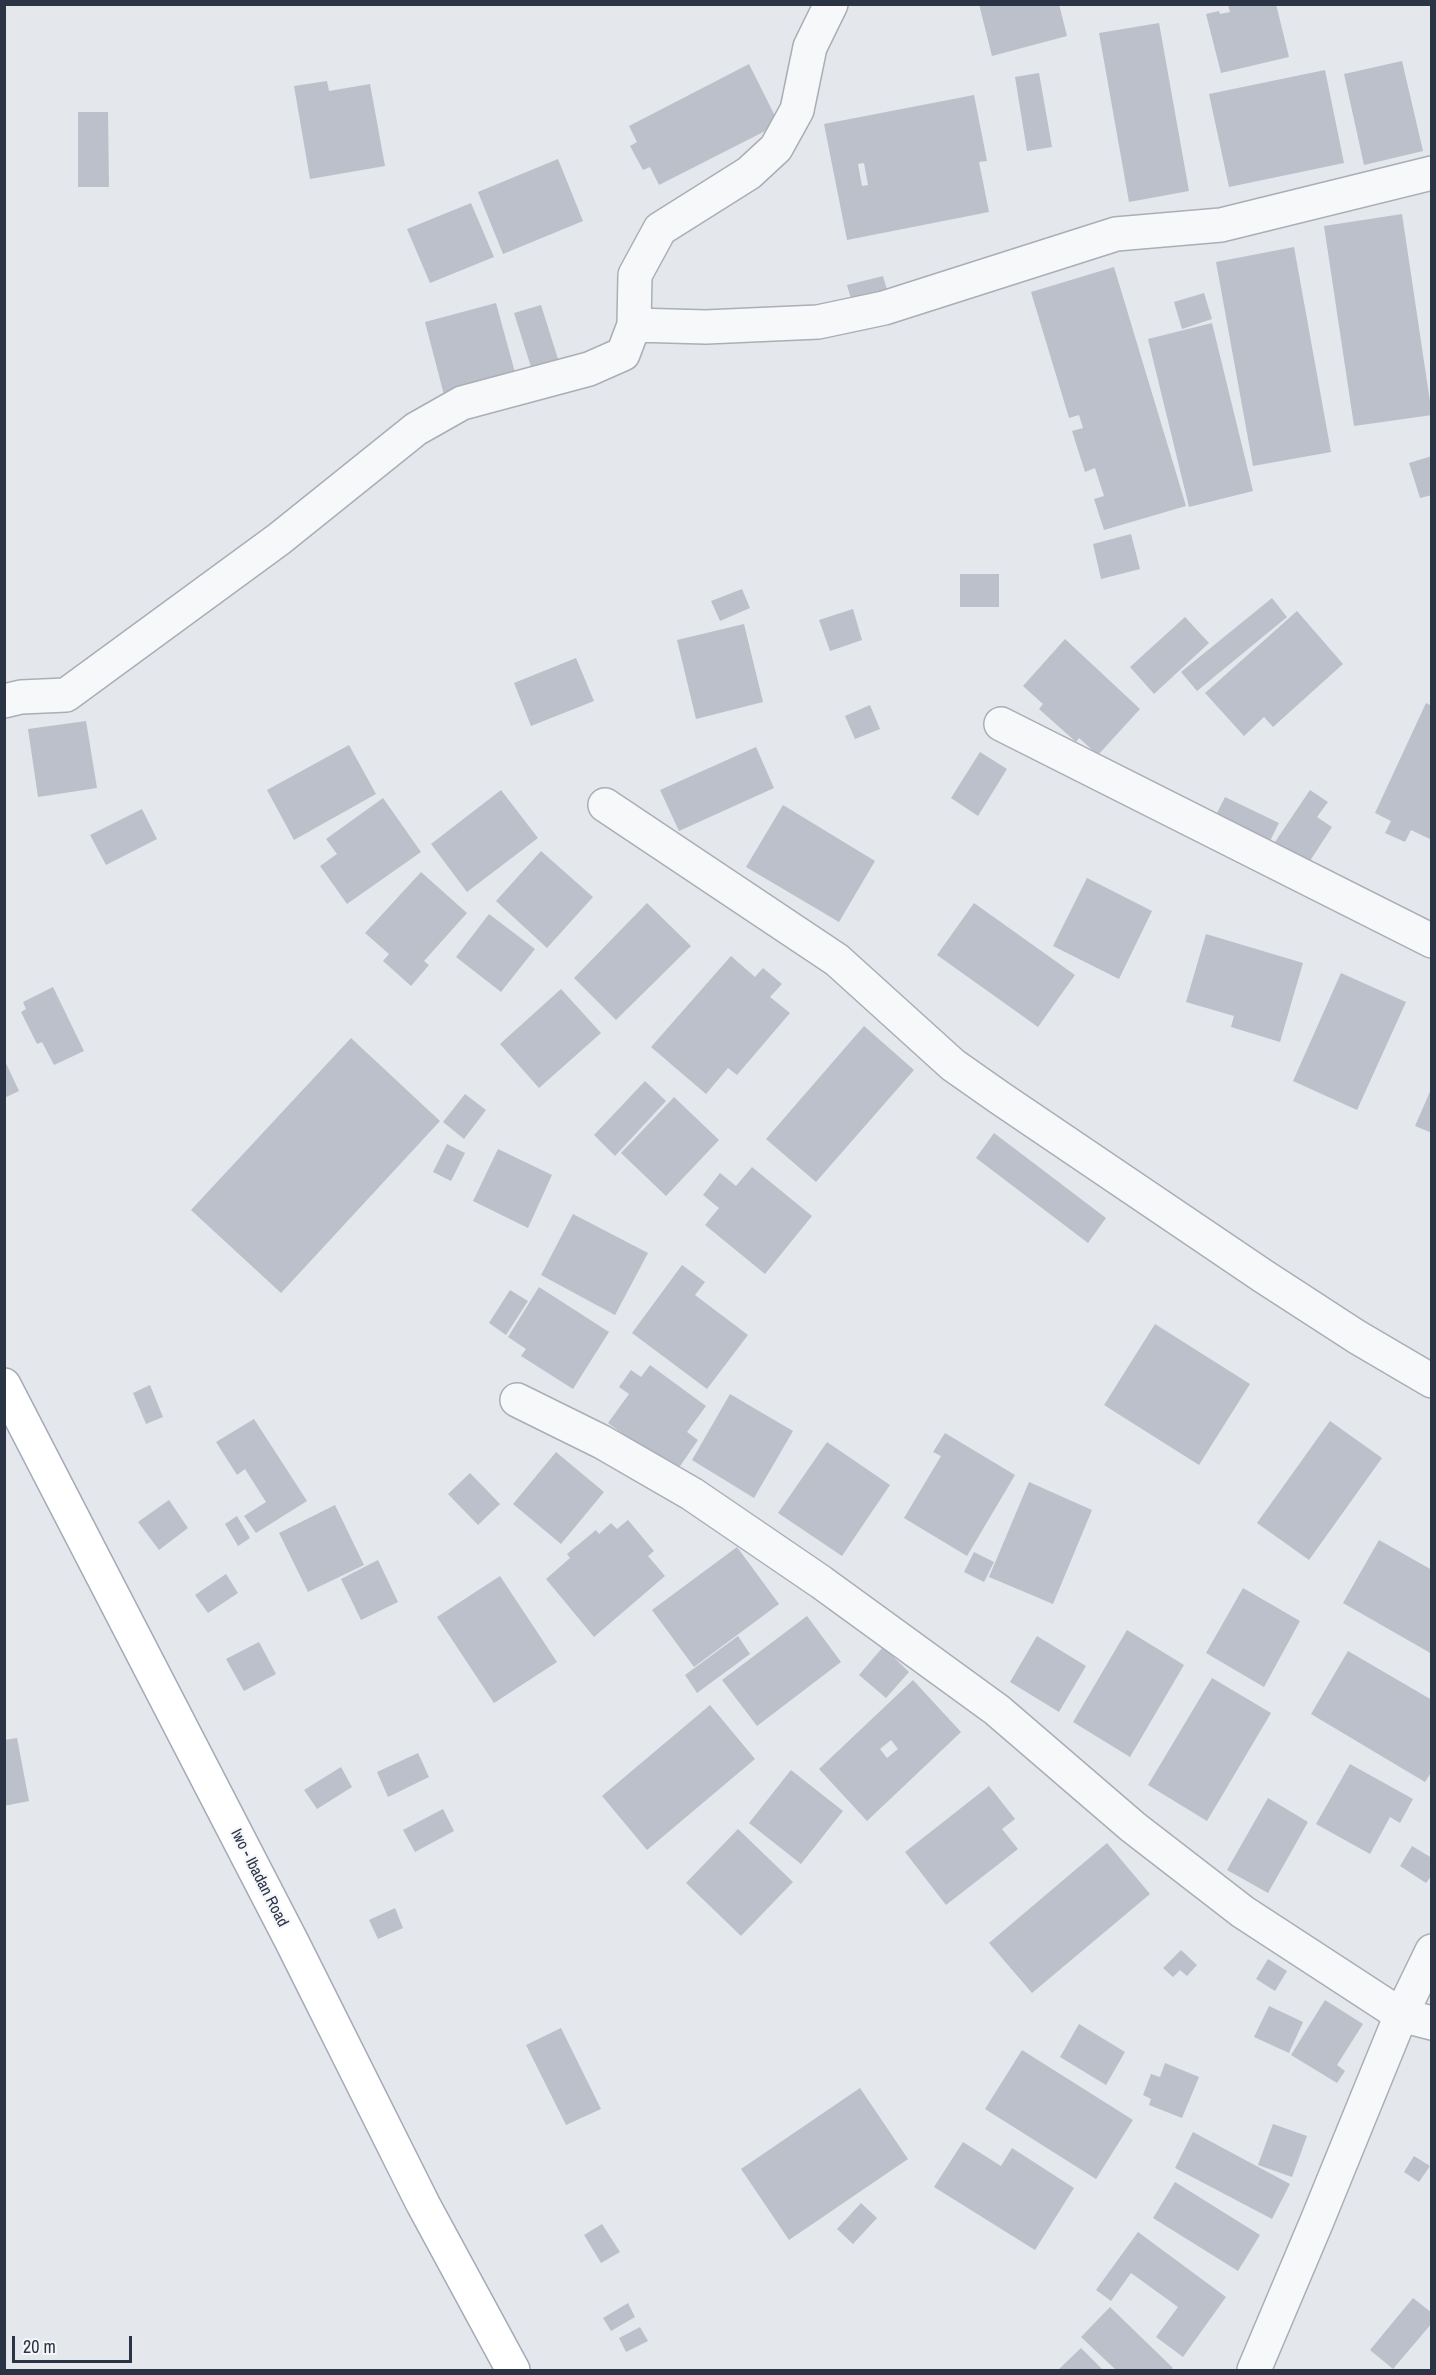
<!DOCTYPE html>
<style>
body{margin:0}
#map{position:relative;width:1436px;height:2375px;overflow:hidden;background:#e4e7ec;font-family:"Archivo Narrow",sans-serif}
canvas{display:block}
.frame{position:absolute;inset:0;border:6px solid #2b3445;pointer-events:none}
.scale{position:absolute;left:12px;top:2336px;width:120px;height:27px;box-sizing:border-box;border:3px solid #2b3445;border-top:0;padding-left:8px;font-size:18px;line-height:21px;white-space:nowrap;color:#2b3445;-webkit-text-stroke:4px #f4f6f9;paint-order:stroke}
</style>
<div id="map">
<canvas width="1436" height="2375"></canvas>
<div class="frame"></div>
<div class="scale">20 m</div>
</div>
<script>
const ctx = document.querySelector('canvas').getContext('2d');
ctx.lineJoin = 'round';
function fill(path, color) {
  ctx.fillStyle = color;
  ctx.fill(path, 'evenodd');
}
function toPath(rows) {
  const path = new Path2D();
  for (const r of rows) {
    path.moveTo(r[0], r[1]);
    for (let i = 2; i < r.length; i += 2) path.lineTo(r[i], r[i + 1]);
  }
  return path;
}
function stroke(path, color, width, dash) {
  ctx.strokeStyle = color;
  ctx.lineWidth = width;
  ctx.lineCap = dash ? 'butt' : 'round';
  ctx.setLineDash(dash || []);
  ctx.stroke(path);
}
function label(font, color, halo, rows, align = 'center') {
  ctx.font = font + ' "Archivo Narrow",sans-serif';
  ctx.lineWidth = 4.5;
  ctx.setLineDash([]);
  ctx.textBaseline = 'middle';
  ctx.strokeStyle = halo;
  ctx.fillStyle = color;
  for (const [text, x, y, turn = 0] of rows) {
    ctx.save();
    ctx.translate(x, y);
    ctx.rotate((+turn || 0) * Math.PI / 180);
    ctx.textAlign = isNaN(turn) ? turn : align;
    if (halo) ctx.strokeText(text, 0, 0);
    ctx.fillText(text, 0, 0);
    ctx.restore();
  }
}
const building = toPath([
 [979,4,1059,4,1067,36,992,56],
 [1231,4,1276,4,1289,57,1221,73,1206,14,1219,11,1220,14,1230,12,1228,5],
 [1159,23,1189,191,1129,202,1099,33],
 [1402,61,1423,151,1364,165,1344,74],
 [749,64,779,124,659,185,650,167,643,170,630,146,637,142,629,126],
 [1325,70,1344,163,1229,187,1209,94],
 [1039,73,1052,147,1027,151,1015,77],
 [327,81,329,91,370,84,385,166,310,179,294,86],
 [974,95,987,161,979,162,989,212,847,240,824,124],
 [864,163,868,185,862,186,858,164],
 [78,112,108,112,109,187,78,187],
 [558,159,583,221,503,254,478,192],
 [471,203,494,257,430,283,407,229],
 [1402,214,1432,415,1354,426,1324,226],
 [1294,247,1331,452,1253,466,1216,262],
 [1114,267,1186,506,1104,530,1094,499,1104,496,1095,468,1085,472,1072,431,1083,428,1079,415,1069,418,1031,292],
 [883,276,887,290,851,299,847,285],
 [1204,293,1212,319,1182,329,1174,302],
 [496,303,516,376,444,395,425,322],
 [541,305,558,359,531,367,514,313],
 [1212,323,1253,491,1189,507,1148,339],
 [1432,456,1432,495,1420,498,1409,463],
 [1131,534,1140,569,1101,579,1093,544],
 [960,574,999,574,999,607,960,607],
 [742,589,750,608,720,621,711,601],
 [1272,598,1287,617,1197,691,1181,672],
 [853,609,862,640,830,651,819,620],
 [1297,611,1343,664,1273,727,1264,717,1244,736,1205,693],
 [1185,617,1209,643,1154,694,1130,667],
 [744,624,763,702,696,719,677,640],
 [1065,639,1140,709,1098,755,1079,738,1076,742,1039,709,1043,704,1023,686],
 [576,658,594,701,531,726,514,683],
 [1426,703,1432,706,1432,840,1411,830,1405,842,1385,833,1391,821,1375,813],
 [870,705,880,729,855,739,845,716],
 [86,721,97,788,38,797,28,729],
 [349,745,376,794,294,840,267,790],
 [756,747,774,788,679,831,660,790],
 [980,752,1007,769,978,816,951,798],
 [501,790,538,838,467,892,431,844],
 [1310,790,1328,802,1317,817,1332,827,1308,864,1275,842],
 [1225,797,1279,823,1270,841,1216,815],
 [383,798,421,852,347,904,320,866,337,854,326,839],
 [783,805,875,861,839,922,746,867],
 [142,809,157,839,106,865,90,835],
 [541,851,593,897,547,948,496,901],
 [421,872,467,913,424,961,429,965,411,986,383,961,389,954,365,933],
 [1087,878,1152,911,1119,979,1053,946],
 [647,903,691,946,616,1020,574,978],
 [974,903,1075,975,1038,1027,937,955],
 [489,914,535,949,501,992,456,957],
 [1206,934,1303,963,1280,1042,1231,1027,1234,1016,1186,1002],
 [731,956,755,977,763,968,782,984,770,997,790,1013,737,1075,728,1068,706,1094,651,1047],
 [1341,973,1406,1002,1357,1110,1293,1081],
 [53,987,84,1051,54,1065,42,1042,37,1044,21,1012,26,1009,23,1002],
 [561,989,601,1033,539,1088,500,1044],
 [864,1026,914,1070,816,1182,766,1139],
 [351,1038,440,1121,281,1293,191,1210],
 [4,1059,19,1091,4,1098],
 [645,1081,666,1101,615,1156,594,1135],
 [1432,1087,1432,1133,1415,1126],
 [465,1094,486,1110,464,1139,443,1122],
 [674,1097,719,1140,666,1196,621,1153],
 [994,1133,1106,1218,1088,1243,976,1158],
 [447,1144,465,1153,451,1181,433,1172],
 [498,1149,552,1175,528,1228,473,1201],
 [752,1167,812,1216,765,1274,705,1225,719,1208,703,1195,720,1173,736,1186],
 [573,1214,648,1253,615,1315,541,1275],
 [682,1265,705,1282,695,1295,748,1335,707,1389,632,1333],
 [539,1287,609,1332,573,1389,521,1356,526,1349,508,1337],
 [510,1290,528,1301,506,1335,489,1323],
 [1155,1324,1250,1384,1199,1465,1104,1405],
 [650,1365,706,1406,687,1432,698,1440,676,1472,608,1423,629,1394,619,1387,631,1370,641,1377],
 [150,1385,163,1417,146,1424,133,1393],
 [730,1394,793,1431,754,1498,692,1460],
 [254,1419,307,1501,256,1533,244,1516,266,1502,245,1469,237,1475,216,1442],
 [1330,1421,1382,1458,1309,1560,1257,1523],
 [945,1433,1015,1475,967,1556,904,1518,941,1456,933,1452],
 [827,1442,890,1485,842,1556,778,1513],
 [556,1452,604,1492,561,1544,513,1504],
 [470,1473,500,1504,478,1525,448,1494],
 [1029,1482,1092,1510,1053,1604,989,1577],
 [169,1500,188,1528,159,1550,138,1522],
 [335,1505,364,1565,308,1592,279,1533],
 [237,1516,250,1538,238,1546,225,1524],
 [628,1520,654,1551,648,1556,665,1576,594,1637,546,1579,570,1558,567,1554,596,1530,599,1534,611,1523,617,1529],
 [1379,1540,1432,1570,1432,1654,1343,1603],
 [737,1547,779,1604,694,1667,652,1610],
 [974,1552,994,1562,984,1582,964,1572],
 [378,1560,398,1602,361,1620,341,1579],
 [226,1574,238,1593,208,1613,195,1595],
 [500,1576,557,1662,494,1703,437,1617],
 [1243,1588,1300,1621,1264,1687,1206,1653],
 [807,1616,841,1662,757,1726,722,1680],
 [1127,1630,1184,1665,1130,1757,1073,1722],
 [738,1636,750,1654,697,1693,685,1675],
 [1037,1636,1086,1666,1059,1712,1010,1682],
 [259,1642,276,1674,244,1691,226,1659],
 [883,1647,909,1672,886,1698,859,1675],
 [1348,1651,1432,1700,1432,1771,1425,1782,1311,1714],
 [1212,1678,1271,1713,1207,1821,1148,1785],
 [913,1680,961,1732,867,1821,819,1769],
 [891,1740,898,1749,887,1758,880,1749],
 [710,1705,755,1759,647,1850,602,1796],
 [17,1738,29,1801,4,1806,4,1740],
 [418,1753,429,1777,388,1797,377,1772],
 [1350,1764,1413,1799,1400,1823,1390,1817,1370,1854,1316,1824],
 [341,1767,352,1787,317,1809,304,1790],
 [791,1770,843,1811,801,1864,749,1823],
 [989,1786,1015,1819,1002,1829,1018,1849,946,1905,905,1852],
 [1268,1798,1308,1822,1268,1893,1227,1870],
 [443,1809,454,1831,415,1852,403,1830],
 [738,1829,793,1882,741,1936,686,1883],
 [1107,1843,1150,1894,1032,1993,989,1943],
 [1412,1846,1432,1858,1432,1875,1426,1883,1400,1866],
 [395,1908,403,1928,378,1939,369,1920],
 [1181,1950,1197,1965,1187,1976,1180,1970,1173,1977,1163,1968],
 [1268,1959,1287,1971,1275,1991,1256,1979],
 [1325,2000,1363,2024,1337,2065,1345,2071,1337,2083,1291,2055],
 [1269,2006,1303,2022,1289,2053,1254,2037],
 [1079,2024,1125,2052,1106,2085,1060,2057],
 [561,2028,601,2109,566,2125,526,2045],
 [1022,2050,1133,2120,1096,2179,985,2109],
 [1165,2063,1199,2077,1182,2118,1149,2105,1151,2099,1143,2095,1151,2074,1160,2077],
 [860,2088,908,2159,789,2240,741,2169],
 [1273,2124,1307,2136,1292,2177,1258,2165],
 [1193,2132,1290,2184,1272,2219,1175,2168],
 [963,2142,1001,2166,1012,2148,1074,2188,1035,2250,934,2187],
 [1414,2156,1430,2166,1419,2182,1404,2172],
 [1175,2182,1260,2235,1238,2271,1153,2218],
 [861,2203,877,2218,853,2244,837,2229],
 [602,2224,620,2252,601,2263,584,2235],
 [1138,2232,1226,2297,1183,2357,1156,2337,1178,2307,1131,2273,1111,2301,1096,2290],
 [1413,2298,1432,2313,1432,2323,1393,2369,1370,2350],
 [628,2303,635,2317,611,2331,603,2318],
 [1110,2307,1173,2368,1171,2370,1116,2370,1081,2337],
 [640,2327,648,2341,626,2352,619,2338],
 [1081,2348,1103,2370,1058,2370]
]);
const minor = toPath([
 [634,325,706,327,818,322,884,308,1116,234,1221,225,1432,173],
 [4,701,21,697,66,695,279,539,416,429,462,403,589,369,623,354,634,325,635,275,660,229,749,173,776,148,797,110,810,47,831,4],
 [1001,724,1432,941],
 [605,805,837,960,953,1065,1000,1098,1263,1276,1357,1337,1432,1381],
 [517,1400,602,1442,692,1494,821,1582,997,1710,1133,1827,1243,1912,1401,2015,1432,2023],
 [1254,2370,1317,2221,1401,2015,1432,1951]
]);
const primary = toPath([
 [4,1385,292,1942,423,2204,513,2370]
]);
const streetNames = [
 ["Iwo - Ibadan Road",259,1878,63]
];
fill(building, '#bbc0ca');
stroke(minor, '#a9aeb7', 36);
stroke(primary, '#a3abb8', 36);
stroke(minor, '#f7f8fa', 33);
stroke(primary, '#fff', 33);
label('16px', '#2b3445', '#f4f6f9', streetNames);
</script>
